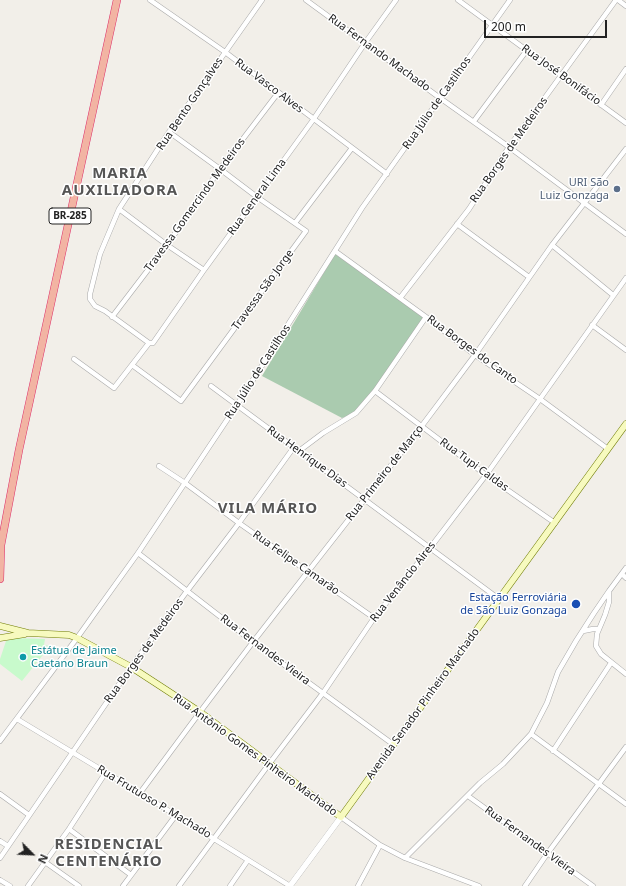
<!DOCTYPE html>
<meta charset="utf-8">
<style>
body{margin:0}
#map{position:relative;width:626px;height:886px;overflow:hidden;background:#f2efe9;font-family:"Noto Sans",sans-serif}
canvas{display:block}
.north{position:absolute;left:12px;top:834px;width:40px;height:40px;-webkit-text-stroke:3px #fff;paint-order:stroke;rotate:114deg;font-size:11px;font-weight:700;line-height:16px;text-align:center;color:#222}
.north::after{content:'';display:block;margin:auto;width:14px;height:18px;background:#222;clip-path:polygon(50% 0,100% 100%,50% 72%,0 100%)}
.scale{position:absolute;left:484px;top:20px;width:123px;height:18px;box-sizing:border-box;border:2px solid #222;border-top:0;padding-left:5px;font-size:12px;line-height:14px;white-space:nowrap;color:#222;-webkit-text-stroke:3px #fff;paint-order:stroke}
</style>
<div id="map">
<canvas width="626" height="886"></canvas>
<div class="north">N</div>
<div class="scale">200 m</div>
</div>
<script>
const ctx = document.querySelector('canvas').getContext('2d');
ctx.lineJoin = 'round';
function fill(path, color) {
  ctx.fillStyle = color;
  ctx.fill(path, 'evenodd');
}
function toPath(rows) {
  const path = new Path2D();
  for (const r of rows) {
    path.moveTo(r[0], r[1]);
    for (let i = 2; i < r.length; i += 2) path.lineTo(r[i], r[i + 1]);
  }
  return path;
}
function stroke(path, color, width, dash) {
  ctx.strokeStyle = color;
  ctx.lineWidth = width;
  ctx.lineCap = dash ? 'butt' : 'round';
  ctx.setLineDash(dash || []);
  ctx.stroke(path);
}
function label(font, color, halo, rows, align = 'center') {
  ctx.font = font + ' "Noto Sans",sans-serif';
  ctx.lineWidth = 3;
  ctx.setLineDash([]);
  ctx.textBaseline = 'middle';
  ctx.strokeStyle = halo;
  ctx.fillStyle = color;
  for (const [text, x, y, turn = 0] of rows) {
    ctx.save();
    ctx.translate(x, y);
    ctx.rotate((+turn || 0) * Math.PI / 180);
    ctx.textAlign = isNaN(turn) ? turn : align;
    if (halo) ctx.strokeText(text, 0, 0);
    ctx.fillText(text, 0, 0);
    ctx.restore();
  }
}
const cemetery = toPath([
 [335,254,425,317,374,391,355,413,342,418,262,376]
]);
const park = toPath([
 [15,638,45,639,44,645,50,646,22,681,0,664,0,659,6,641]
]);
const minor = toPath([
 [150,0,225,52,387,174],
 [306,0,440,98,509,147,626,234],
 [458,0,626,123],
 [618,0,626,6],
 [601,105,626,69],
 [474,121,527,50],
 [119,209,167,245,204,270],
 [295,223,352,148],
 [457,224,529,277],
 [552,245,613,295],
 [335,251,426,317,475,355,540,399,608,449],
 [400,298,469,209,509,147,616,0],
 [112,317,167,245,220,169,278,93],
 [592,325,626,350],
 [149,343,105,311,95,306,90,299,90,294,100,254,119,209,169,132,262,0],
 [74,359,114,388,149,343,153,343,204,270,313,120,365,43,396,0],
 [132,365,181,401,306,231,257,197,220,169,169,132],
 [211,386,499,599],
 [375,391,486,475,555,523],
 [299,451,323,433,356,413,375,391,426,317],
 [159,466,185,483,239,523,374,618],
 [138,553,253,642,394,745],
 [622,574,626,578],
 [609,592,609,602,605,615,597,634,596,646,601,654,626,674],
 [583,631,593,629,599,629],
 [17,719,140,793,290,886],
 [531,734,626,804],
 [0,741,77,638,138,553,237,405,362,208,510,0],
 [553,751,611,663],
 [140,793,200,712,253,642,421,427,475,355,552,245,626,149],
 [0,794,29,815],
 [468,796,593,886],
 [341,817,380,845,405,858,479,886],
 [69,829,131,875],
 [0,841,8,846],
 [0,858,131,667,187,591,239,523,294,447],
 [405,858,480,783,503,764,531,734,547,703,558,672,576,641,594,613,609,591,626,568],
 [45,862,79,886],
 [0,880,10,886],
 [28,886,69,829,106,772],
 [123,886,176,815],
 [179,886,269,764,323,693,374,618,430,548,486,475,626,278],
 [230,886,248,860],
 [358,886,380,845],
 [525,886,547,854,626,747]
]);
const tertiary = toPath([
 [290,886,341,817]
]);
const secondary = toPath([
 [0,626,28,633,69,635,77,638,131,667,200,712,341,817,626,424],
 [0,638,25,634]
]);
const trunk = toPath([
 [0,579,1,545,19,450,117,0]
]);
const markers = [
 [617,189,4,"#5c6f8a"],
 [576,604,5,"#1a4fb4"],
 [23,657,4,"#0f9aa8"]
];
const shields = [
 [70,216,42]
];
const shieldNames = [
 ["BR-285",70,216]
];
const streetNames = [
 ["Rua Fernando Machado",379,53,36],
 ["Rua José Bonifácio",561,75,36],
 ["Rua Vasco Alves",269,86,37],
 ["Rua Júlio de Castilhos",437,103,-55],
 ["Rua Bento Gonçalves",190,104,-56],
 ["Rua Borges de Medeiros",509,150,-55],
 ["Rua General Lima",257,197,-54],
 ["Travessa Gomercindo Medeiros",195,205,-54],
 ["Travessa São Jorge",263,290,-54],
 ["Rua Borges do Canto",472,350,36],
 ["Rua Júlio de Castilhos",258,372,-57],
 ["Rua Henrique Dias",307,457,36],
 ["Rua Tupi Caldas",474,465,36],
 ["Rua Primeiro de Março",385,473,-52],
 ["Rua Felipe Camarão",296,563,35],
 ["Rua Venâncio Aires",403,582,-52],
 ["Rua Fernandes Vieira",265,650,37],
 ["Rua Borges de Medeiros",144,651,-54],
 ["Avenida Senador Pinheiro Machado",423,704,-54],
 ["Rua Antônio Gomes Pinheiro Machado",255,755,36],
 ["Rua Frutuoso P. Machado",154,802,31],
 ["Rua Fernandes Vieira",530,841,36]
];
const serviceNames = [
 ["URI São",609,183],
 ["Luiz Gonzaga",609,196]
];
const transitNames = [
 ["Estação Ferroviária",567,598],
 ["de São Luiz Gonzaga",567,611]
];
const cultureNames = [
 ["Estátua de Jaime",31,651],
 ["Caetano Braun",31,664]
];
const districtNames = [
 ["MARIA",120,174],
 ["AUXILIADORA",120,191],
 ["VILA MÁRIO",268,509],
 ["RESIDENCIAL",109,845],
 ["CENTENÁRIO",109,862]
];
fill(cemetery, '#aacbaf');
fill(park, '#c8facc');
stroke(minor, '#a9a9a9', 5.5);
stroke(tertiary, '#a9a9a9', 6);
stroke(secondary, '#707d05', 7);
stroke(trunk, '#dc2a67', 8);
stroke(minor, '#fff', 4.5);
stroke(tertiary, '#fff', 5.5);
stroke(secondary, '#f7fabf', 6);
stroke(trunk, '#f2b4a3', 7);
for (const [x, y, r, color] of markers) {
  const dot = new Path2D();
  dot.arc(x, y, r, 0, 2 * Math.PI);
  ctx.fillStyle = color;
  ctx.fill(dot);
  stroke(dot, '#fff', 1.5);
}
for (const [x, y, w] of shields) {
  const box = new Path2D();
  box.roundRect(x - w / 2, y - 8, w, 16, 3);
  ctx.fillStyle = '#fff';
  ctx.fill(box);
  stroke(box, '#222', 1);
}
label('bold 10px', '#222', null, shieldNames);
label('11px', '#222', '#fff', streetNames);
label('11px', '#4e5e75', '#fff', serviceNames, 'right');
label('11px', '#164399', '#fff', transitNames, 'right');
label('11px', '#0d838f', '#fff', cultureNames, 'left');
ctx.letterSpacing = '1px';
label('bold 15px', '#555', '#fff', districtNames);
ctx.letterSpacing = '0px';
</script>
